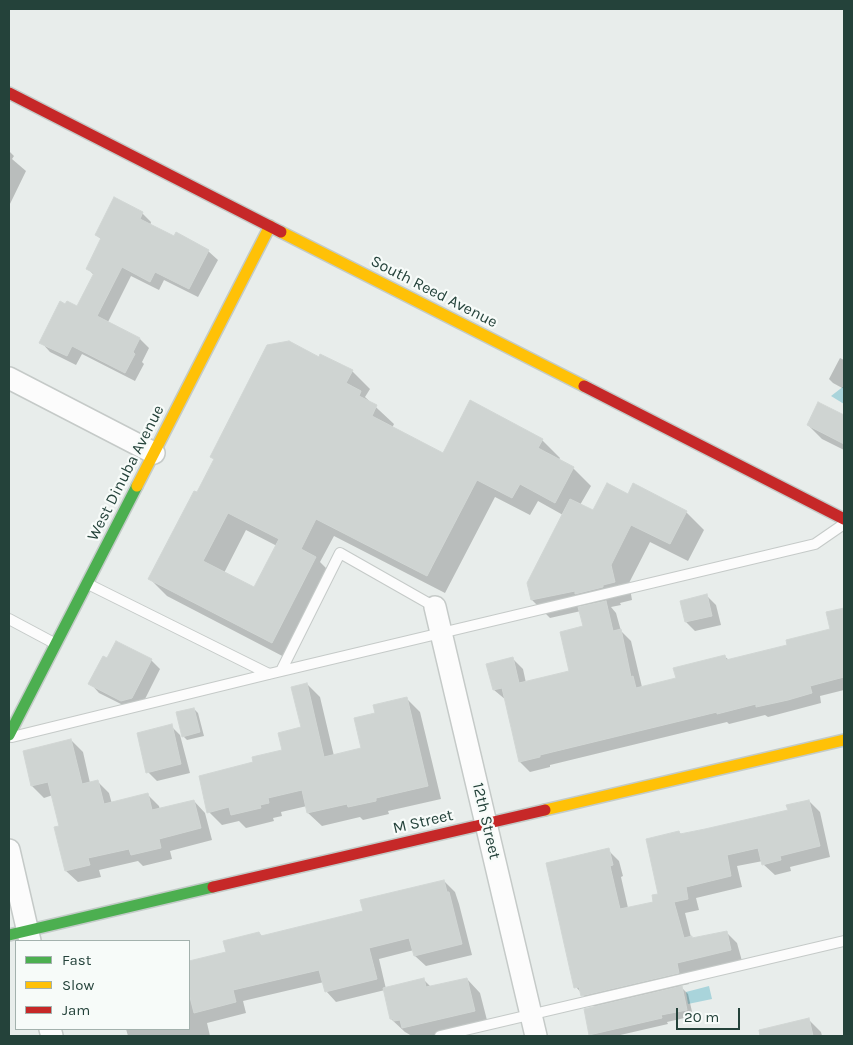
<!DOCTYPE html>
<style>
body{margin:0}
#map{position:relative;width:853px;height:1045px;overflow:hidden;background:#e8edeb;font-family:Karla,sans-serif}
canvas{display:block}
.frame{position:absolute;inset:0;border:10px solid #24423a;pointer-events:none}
.legend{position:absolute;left:15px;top:940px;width:175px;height:90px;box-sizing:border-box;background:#f7fbf9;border:1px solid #a3b1ad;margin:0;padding:6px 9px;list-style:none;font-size:15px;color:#24423a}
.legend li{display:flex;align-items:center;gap:10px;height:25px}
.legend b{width:25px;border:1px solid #a3b1ad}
.scale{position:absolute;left:676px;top:1008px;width:64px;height:22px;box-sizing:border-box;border:2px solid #24423a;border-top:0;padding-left:6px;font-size:15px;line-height:18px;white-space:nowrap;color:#24423a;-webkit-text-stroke:4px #f7fbf9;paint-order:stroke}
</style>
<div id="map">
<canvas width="853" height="1045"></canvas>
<div class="frame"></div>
<ul class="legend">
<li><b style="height:6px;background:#4caf50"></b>Fast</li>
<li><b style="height:6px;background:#ffc107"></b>Slow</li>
<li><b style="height:6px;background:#c62828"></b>Jam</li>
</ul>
<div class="scale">20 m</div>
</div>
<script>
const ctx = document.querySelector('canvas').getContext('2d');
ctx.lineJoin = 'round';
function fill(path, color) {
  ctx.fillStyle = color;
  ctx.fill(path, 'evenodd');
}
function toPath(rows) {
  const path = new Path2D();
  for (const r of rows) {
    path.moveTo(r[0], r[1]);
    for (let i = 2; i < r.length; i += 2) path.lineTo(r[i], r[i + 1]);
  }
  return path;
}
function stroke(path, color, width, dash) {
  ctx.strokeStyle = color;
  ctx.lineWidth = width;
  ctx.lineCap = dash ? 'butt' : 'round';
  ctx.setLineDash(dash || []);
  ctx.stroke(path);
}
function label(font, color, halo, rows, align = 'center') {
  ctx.font = font + ' Karla,sans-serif';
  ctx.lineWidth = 4.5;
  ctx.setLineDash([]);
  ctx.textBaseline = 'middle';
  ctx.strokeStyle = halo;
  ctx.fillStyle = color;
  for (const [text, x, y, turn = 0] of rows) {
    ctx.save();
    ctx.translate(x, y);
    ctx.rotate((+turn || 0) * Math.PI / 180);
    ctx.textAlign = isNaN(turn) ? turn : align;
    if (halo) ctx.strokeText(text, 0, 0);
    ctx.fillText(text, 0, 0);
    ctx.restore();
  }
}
const water = toPath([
 [844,386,844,404,831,396],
 [709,986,712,999,688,1004,686,992]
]);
const shadow = toPath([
 [9,151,14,156,12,159,26,171,9,206],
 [142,213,151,222,150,226,174,238,177,233,208,251,218,260,198,297,164,280,159,290,131,276,108,322,140,339,149,348,142,362,144,364,135,381,82,354,76,365,50,352,41,342,78,308,94,275,87,268,102,240,96,235],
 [840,358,844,360,844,389,833,383,829,379],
 [319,359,352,371,370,389,365,397,394,424,392,428,444,455,542,440,560,458,558,461,573,468,591,486,580,505,594,512,628,495,686,512,704,530,688,561,650,542,629,583,632,600,620,603,621,605,611,607,616,613,621,631,631,641,642,687,677,679,724,656,729,660,788,646,832,630,828,613,844,609,844,690,820,696,821,703,768,717,765,715,729,724,727,722,550,765,550,767,530,772,520,762,506,700,494,690,513,659,523,669,526,683,571,672,584,627,581,611,550,618,532,600,563,515,538,501,530,515,495,497,445,593,334,536,320,562,333,575,290,660,167,596,150,579,215,460,211,456],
 [246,530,277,546,255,589,224,573],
 [819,404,844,417,844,450,822,439,808,425],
 [707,596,716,605,721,625,695,631,686,622],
 [108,660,151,660,160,669,141,707,131,709,99,693,90,683],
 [307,684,320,697,334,756,363,749,377,714,407,699,420,712,441,799,388,811,389,814,363,820,360,817,322,826,308,813,307,806,281,812,282,816,273,818,274,821,246,828,239,821,222,825,209,812,254,763,284,751,302,728],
 [194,709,198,713,204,736,187,740,183,736],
 [171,726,180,735,190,773,157,781,148,772],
 [71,740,83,752,90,783,97,781,109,793,112,804,148,795,159,806,160,810,194,801,205,813,212,840,170,851,172,859,143,866,138,861,99,870,101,877,78,882,66,871,60,827,53,795,44,798,32,786,24,752],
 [809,801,820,812,830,857,790,867,791,871,775,875,763,864,763,861,737,866,742,887,696,898,699,910,685,913,691,937,694,939,726,932,737,943,742,961,687,974,689,984,680,986,688,994,693,1016,667,1022,668,1024,616,1036,593,1036,590,1034,595,1008,576,987,608,850,619,861,623,876,621,877,628,908,655,902,659,894,679,832,682,835,789,811],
 [444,881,455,892,459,904,472,955,426,966,415,956,414,950,379,959,386,989,424,980,431,987,467,979,480,993,488,1024,436,1036,412,1036,405,1032,391,1019,385,990,336,1002,326,991,324,982,243,1001,246,1013,207,1023,210,1036,128,1036,126,1029,189,1029,189,962,227,953,259,933,263,937,364,912],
 [808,1019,821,1032,822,1036,760,1036]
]);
const building = toPath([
 [114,197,143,212,140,219,174,236,176,232,209,250,189,289,155,272,150,282,122,267,97,316,140,338,133,352,135,354,125,373,72,346,67,356,39,343,60,301,65,304,67,301,77,306,94,273,86,269,101,238,95,235,114,197],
 [289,341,319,357,320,354,353,370,346,383,361,391,359,396,377,405,372,416,443,453,470,400,543,439,538,448,574,467,555,503,520,484,512,498,477,480,427,576,316,519,301,549,316,557,272,643,148,579,194,491,197,492,214,459,210,457,267,345,289,341],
 [228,513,279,539,254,587,203,561,228,513],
 [818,402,844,415,844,444,807,425,818,402],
 [607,483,628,494,633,483,687,511,670,544,631,525,611,565,615,582,603,585,603,587,575,594,575,591,531,600,527,583,570,499,593,510,607,483],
 [707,594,712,616,685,622,680,601,707,594],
 [606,601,613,631,621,629,631,677,633,676,636,688,676,678,673,668,725,655,726,660,787,645,786,640,830,629,826,612,844,608,844,677,810,686,812,693,788,700,756,707,756,704,717,714,717,712,540,755,540,757,519,762,502,688,493,690,486,664,513,657,519,683,569,671,560,632,583,626,578,607,606,601],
 [116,641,152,659,132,698,121,701,88,684,103,656,107,658,116,641],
 [307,683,324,757,361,748,354,718,375,713,373,705,407,697,428,786,376,798,376,801,348,807,347,804,307,813,302,790,268,798,269,803,260,805,261,808,231,815,229,807,207,813,199,776,253,762,252,757,282,750,278,733,301,727,291,687,307,683],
 [194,708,200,732,182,737,176,712,194,708],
 [172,724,181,764,146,773,137,733,172,724],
 [71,739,82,784,98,780,104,804,148,793,152,810,194,800,201,828,159,839,161,848,131,855,129,849,88,858,90,865,65,871,54,827,59,826,48,782,31,786,23,751,71,739],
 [809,800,820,846,780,856,781,860,762,865,758,848,727,855,731,876,686,887,688,899,674,902,684,938,692,936,692,938,727,931,731,950,677,963,679,973,581,996,579,987,574,988,546,863,609,848,613,865,610,866,620,909,653,902,652,895,658,894,646,839,679,831,680,834,705,829,788,810,786,805,809,800],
 [444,880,447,892,449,892,462,944,414,956,409,938,369,948,377,979,325,992,319,970,233,990,236,1002,194,1013,189,993,189,961,226,952,223,941,259,932,261,936,363,911,360,900,444,880],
 [424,978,426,987,467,978,475,1011,402,1028,400,1020,394,1021,393,1019,390,1019,383,988,424,978],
 [682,986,687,1010,661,1015,662,1018,589,1035,584,1009,682,986],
 [809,1018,813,1036,760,1036,759,1030,809,1018]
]);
const lane = toPath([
 [88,584,269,674],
 [9,619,54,643],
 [281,671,340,553,435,607],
 [12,737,269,674,815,544,844,524],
 [440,1036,844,941]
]);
const street = toPath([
 [9,378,154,453],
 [435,607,536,1036],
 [9,850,30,941],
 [50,1029,52,1036]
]);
const fast = toPath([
 [9,735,137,486],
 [9,935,213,887]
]);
const slow = toPath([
 [281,232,584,386],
 [137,486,270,226],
 [545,810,844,740]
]);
const jam = toPath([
 [9,93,281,232],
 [584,386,844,519],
 [213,887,545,810]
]);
const streetNames = [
 ["South Reed Avenue",434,292,27],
 ["West Dinuba Avenue",126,473,-63],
 ["12th Street",486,821,77],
 ["M Street",423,822,-13]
];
fill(water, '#a9d4db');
fill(shadow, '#0003');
fill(building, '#cfd4d2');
stroke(building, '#d1d6d4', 1);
stroke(lane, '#c5cac8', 12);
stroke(street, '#c5cac8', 24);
stroke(fast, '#c3cbc8', 14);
stroke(slow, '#c3cbc8', 14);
stroke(jam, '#c3cbc8', 14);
stroke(lane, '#fcfcfc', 10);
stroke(street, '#fcfcfc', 21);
stroke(fast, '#4caf50', 11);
stroke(slow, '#ffc107', 11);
stroke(jam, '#c62828', 11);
label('16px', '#24423a', '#f7fbf9', streetNames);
</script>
